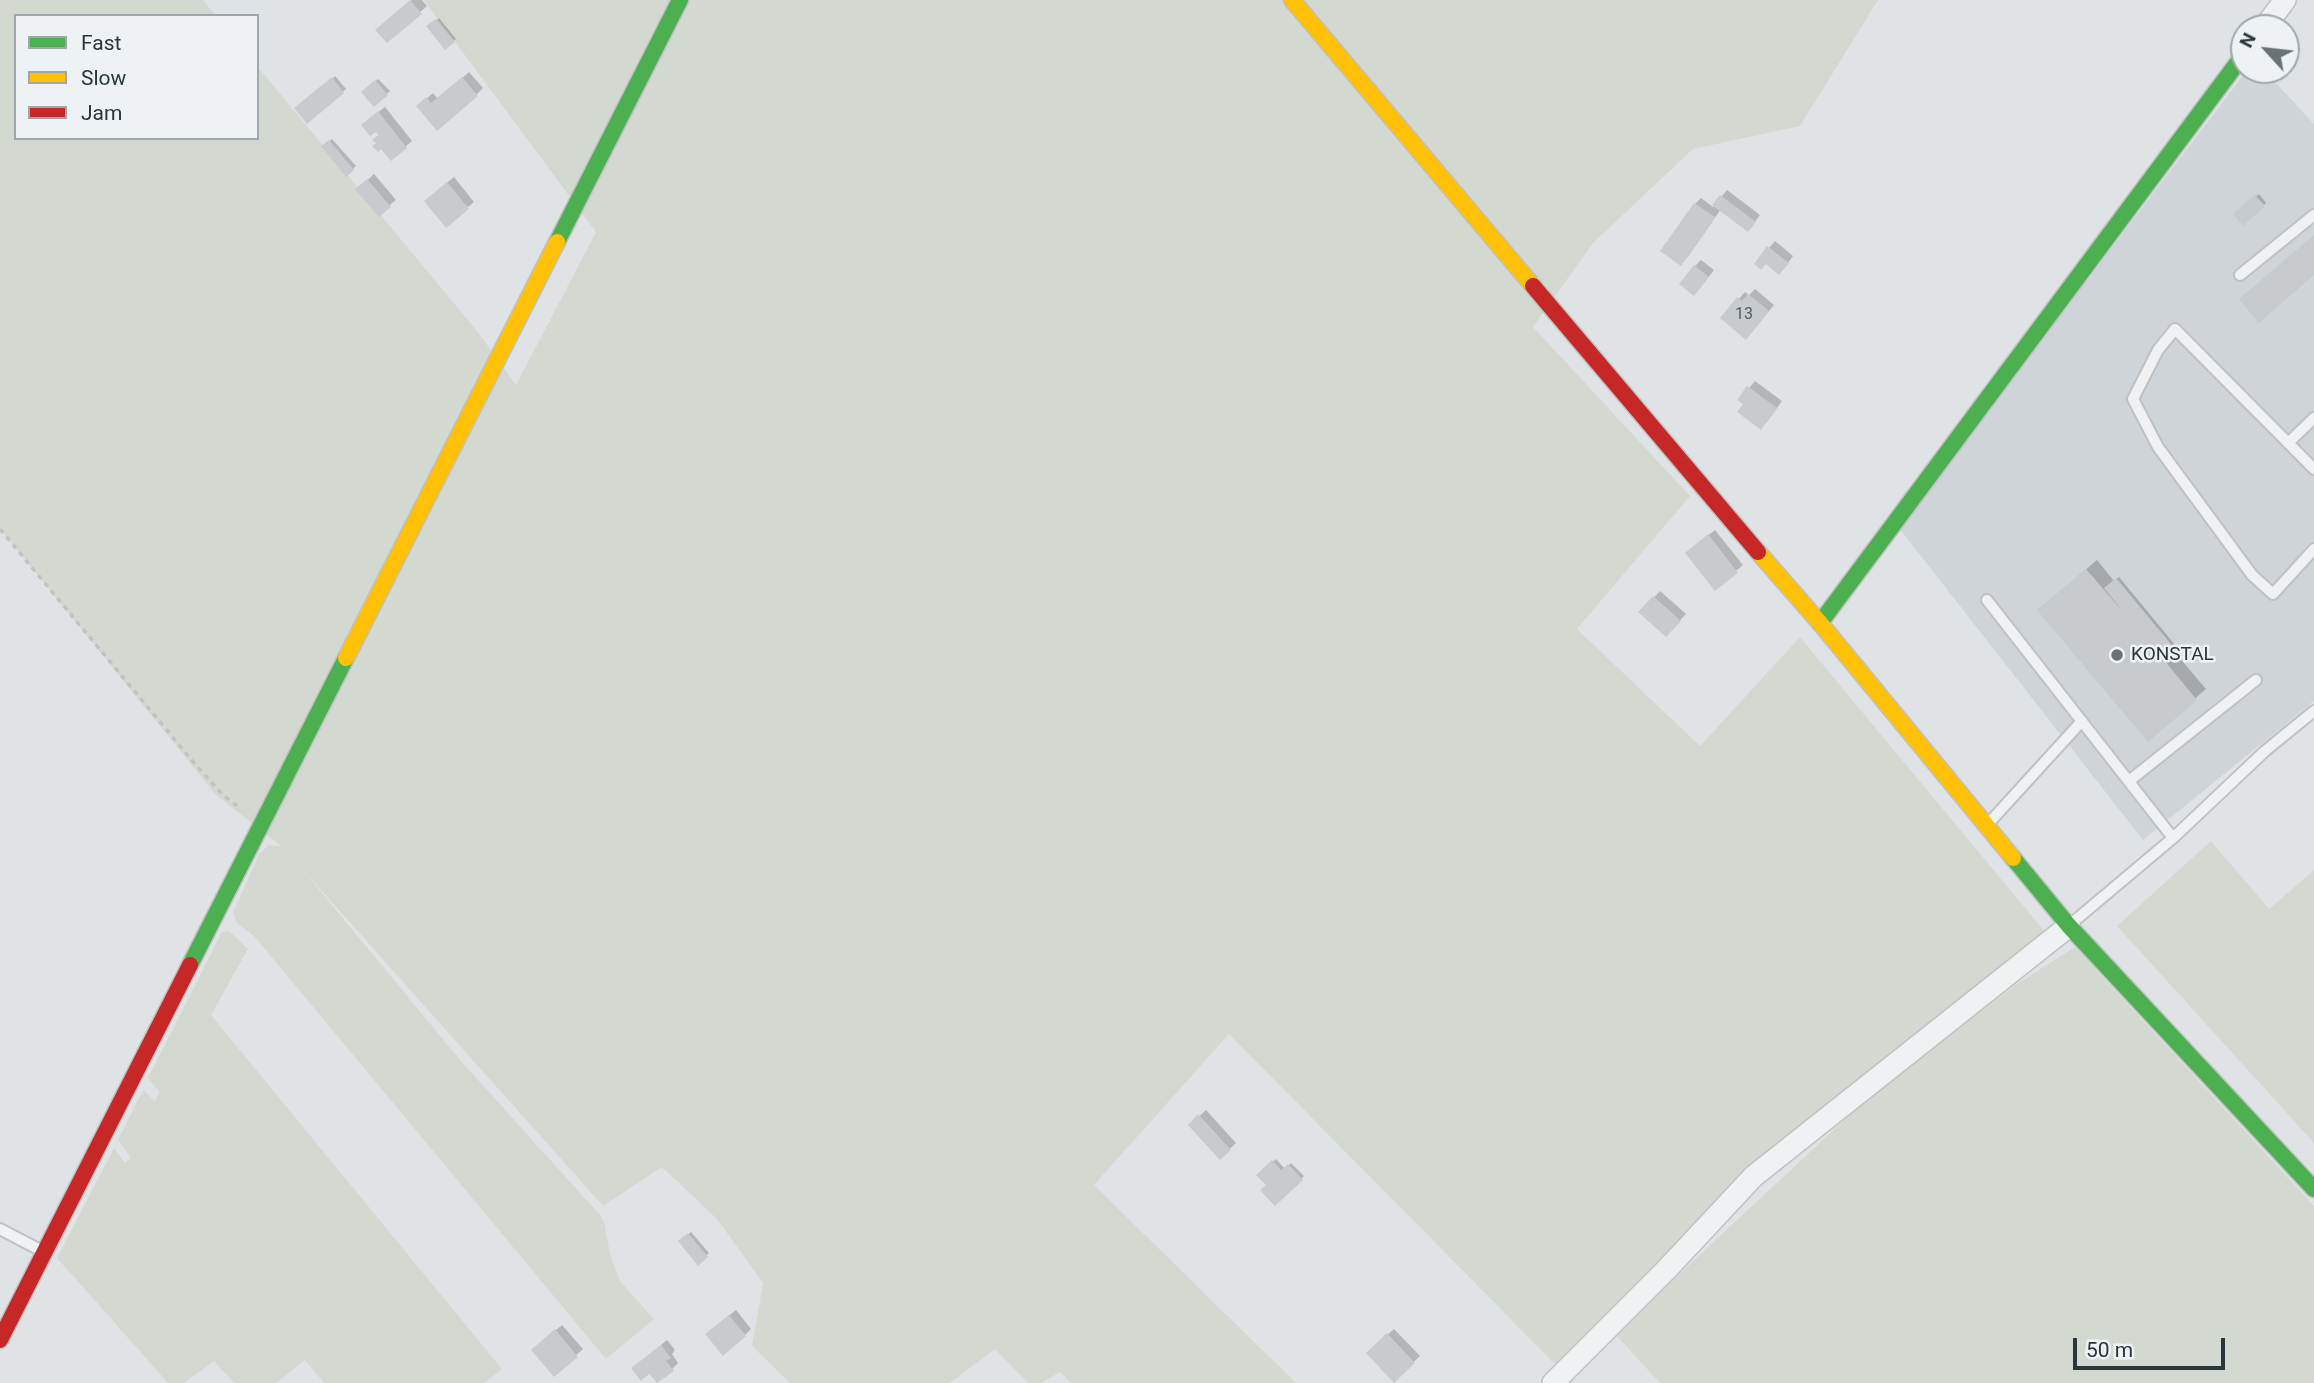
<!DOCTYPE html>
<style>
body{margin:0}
#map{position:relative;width:2314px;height:1383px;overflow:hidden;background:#e0e3e5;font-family:Roboto,sans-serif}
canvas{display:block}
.legend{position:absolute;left:14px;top:14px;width:245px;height:126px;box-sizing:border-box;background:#eef2f4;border:2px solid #9fa7aa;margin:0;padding:9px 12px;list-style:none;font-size:21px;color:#29363c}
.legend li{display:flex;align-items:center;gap:14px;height:35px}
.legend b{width:35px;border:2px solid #9fa7aa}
.north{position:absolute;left:2230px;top:14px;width:70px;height:70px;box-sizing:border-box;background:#eef2f4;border:2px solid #9fa7aa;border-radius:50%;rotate:297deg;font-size:19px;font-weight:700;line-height:28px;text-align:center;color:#29363c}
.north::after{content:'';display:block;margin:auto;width:24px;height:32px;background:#697377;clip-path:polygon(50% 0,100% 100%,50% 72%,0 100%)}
.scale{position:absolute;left:2073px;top:1338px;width:152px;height:32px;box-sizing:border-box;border:4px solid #29363c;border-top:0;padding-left:9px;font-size:21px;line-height:24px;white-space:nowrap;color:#29363c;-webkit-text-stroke:5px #eef2f4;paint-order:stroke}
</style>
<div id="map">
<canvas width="2314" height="1383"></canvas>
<ul class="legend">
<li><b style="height:9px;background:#4caf50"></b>Fast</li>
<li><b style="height:9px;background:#ffc107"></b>Slow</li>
<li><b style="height:9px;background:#c62828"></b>Jam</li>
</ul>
<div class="north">N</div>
<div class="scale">50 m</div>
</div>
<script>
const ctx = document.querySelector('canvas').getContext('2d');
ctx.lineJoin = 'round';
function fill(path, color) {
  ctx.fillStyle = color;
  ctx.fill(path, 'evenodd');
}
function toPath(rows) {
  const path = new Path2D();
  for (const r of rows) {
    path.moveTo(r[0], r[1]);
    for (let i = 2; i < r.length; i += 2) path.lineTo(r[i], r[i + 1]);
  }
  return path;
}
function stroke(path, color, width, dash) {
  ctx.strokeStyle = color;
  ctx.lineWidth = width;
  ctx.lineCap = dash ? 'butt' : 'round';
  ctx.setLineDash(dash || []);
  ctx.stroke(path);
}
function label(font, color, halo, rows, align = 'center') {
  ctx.font = font + ' Roboto,sans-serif';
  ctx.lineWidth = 5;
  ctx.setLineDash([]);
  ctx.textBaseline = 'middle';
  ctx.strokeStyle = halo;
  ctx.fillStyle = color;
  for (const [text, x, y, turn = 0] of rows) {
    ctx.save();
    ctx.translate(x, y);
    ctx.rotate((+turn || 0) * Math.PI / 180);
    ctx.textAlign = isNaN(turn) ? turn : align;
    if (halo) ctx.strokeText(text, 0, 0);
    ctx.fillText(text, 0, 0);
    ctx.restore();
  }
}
const built = toPath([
 [2247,70,2264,70,2314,124,2314,701,2143,840,1899,528]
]);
const green = toPath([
 [0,0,203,0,216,16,16,16,16,138,257,138,257,66,477,331,516,385,596,232,424,0,1878,0,1800,126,1693,149,1593,243,1533,327,1690,496,1577,629,1700,746,1800,637,2045,932,1555,1364,1229,1034,1094,1185,1296,1383,1071,1383,1060,1372,1041,1383,1028,1383,995,1349,950,1383,790,1383,752,1346,763,1283,717,1219,662,1167,603,1206,303,870,461,1061,600,1215,604,1222,610,1254,620,1281,654,1319,606,1359,255,937,237,923,233,913,259,854,269,845,281,846,216,795,0,529],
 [2211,841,2269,909,2314,870,2314,1143,2117,926],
 [229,931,248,949,211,1015,502,1369,484,1383,324,1383,305,1360,276,1383,234,1383,214,1361,184,1383,168,1383,57,1258,114,1148,125,1163,131,1158,118,1140,143,1090,155,1101,159,1092,148,1078,222,932],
 [2075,947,2314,1206,2314,1383,1660,1383,1615,1334,1871,1095,2017,984]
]);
const shadow = toPath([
 [412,0,422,0,427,6,387,41,384,24],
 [439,18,456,39,445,47,429,26],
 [469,72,483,88,477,94,418,106,433,93,438,99],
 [335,76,346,89,307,122,331,80],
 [378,79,390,91,374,105,363,92],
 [385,107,412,141,391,159,380,135,369,119],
 [332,139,356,166,346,175,323,147],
 [374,174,396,200,379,214,358,189],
 [454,177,474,202,468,207,432,195],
 [1727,190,1760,215,1754,223,1721,209,1687,258,1695,204,1701,198,1713,207],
 [2259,194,2266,203,2243,223,2235,214],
 [1775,241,1793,256,1785,267,1767,263,1756,264],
 [1701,260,1714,270,1700,288,1695,266],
 [1755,289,1774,305,1752,332,1722,318,1745,292,1749,295],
 [1755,381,1782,401,1767,422,1740,399],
 [1715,530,1743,565,1715,588,1693,547],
 [2097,560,2114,581,2119,577,2176,646,2172,649,2206,689,2148,739,2049,601],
 [1660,591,1686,614,1666,635,1641,611],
 [1206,1110,1236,1143,1220,1158,1190,1125],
 [1276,1159,1285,1169,1291,1163,1304,1176,1275,1204,1268,1185,1259,1175],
 [691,1232,709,1253,698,1263,680,1241],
 [736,1310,751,1329,745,1335,713,1328],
 [562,1325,583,1349,554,1375,539,1344],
 [1394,1329,1420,1356,1394,1380,1368,1353],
 [667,1340,675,1350,672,1354,678,1363,672,1369,649,1372,633,1368]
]);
const building = toPath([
 [410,0,422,14,387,43,375,30],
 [436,19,455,42,445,50,426,26],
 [332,77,344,93,307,124,294,108],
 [462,77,478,96,437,131,416,106,426,97,431,103],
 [375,80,388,95,374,107,361,92],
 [378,111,407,148,391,161,381,149,378,152,372,146,376,143,372,140,378,135,376,132,370,136,361,125],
 [329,140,354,170,346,177,321,146],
 [367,179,391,207,379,217,355,189],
 [447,182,469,209,446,228,424,201],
 [1720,195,1756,222,1748,232,1712,205],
 [2255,195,2265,206,2243,226,2233,214],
 [1694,203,1715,217,1681,266,1660,251],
 [2314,235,2314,275,2259,323,2239,299],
 [1767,246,1789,263,1779,275,1766,264,1761,270,1754,264],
 [1694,265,1709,277,1694,296,1679,284],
 [1748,294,1769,311,1746,340,1720,318,1737,297,1742,301],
 [1747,386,1777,408,1761,430,1737,412,1743,404,1737,400],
 [1708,534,1738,573,1715,591,1685,553],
 [2086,569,2124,613,2104,588,2116,578,2175,649,2163,659,2197,700,2148,742,2037,610],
 [1653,596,1681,621,1666,637,1638,612],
 [1198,1114,1231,1150,1220,1160,1188,1125],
 [1272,1160,1281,1170,1288,1164,1303,1180,1275,1206,1260,1190,1266,1185,1256,1175],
 [688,1233,708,1257,698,1266,678,1241],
 [729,1315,746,1336,723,1356,705,1334],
 [555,1329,578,1357,554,1377,531,1350],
 [1387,1333,1415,1363,1394,1383,1366,1353],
 [661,1345,671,1358,666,1361,674,1371,657,1383,649,1374,641,1381,631,1368]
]);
const path = toPath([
 [0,529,195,764,223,795,240,808]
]);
const lane = toPath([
 [2240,275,2314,215],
 [2288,443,2314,418],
 [2314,469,2175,329,2158,350,2133,399,2158,447,2252,575,2273,594,2314,549],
 [1987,600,2173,838],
 [2129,781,2256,680],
 [1988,824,2082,721],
 [2072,923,2173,838,2265,751,2314,711],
 [0,1229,42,1251]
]);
const street = toPath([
 [2264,28,2285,0],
 [1553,1383,1667,1269,1754,1176,2069,926]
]);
const fast = toPath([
 [557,242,680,0],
 [1820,623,2244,54],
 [2013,858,2069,926,2314,1189],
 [190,965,346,658]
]);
const slow = toPath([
 [1292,0,1533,286],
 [1758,552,1820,623,2013,858],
 [346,658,557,242]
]);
const jam = toPath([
 [1533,286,1758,552],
 [0,1340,190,965]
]);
const markers = [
 [2117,655,7,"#697377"]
];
const numberNames = [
 ["13",1744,315]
];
const poiNames = [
 ["KONSTAL",2131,655]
];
fill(built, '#cfd4d8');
fill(green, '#d3d9d1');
fill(shadow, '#0003');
fill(building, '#c8cbcd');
stroke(lane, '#bfc1c3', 14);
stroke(street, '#bfc1c3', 24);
stroke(fast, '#bfc1c3', 19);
stroke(slow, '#bfc1c3', 19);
stroke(jam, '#bfc1c3', 19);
stroke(path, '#c0c3c5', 3.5, [5, 5]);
stroke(lane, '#eff1f2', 10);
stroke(street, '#eff1f2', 21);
stroke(fast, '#4caf50', 16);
stroke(slow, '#ffc107', 16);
stroke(jam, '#c62828', 16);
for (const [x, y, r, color] of markers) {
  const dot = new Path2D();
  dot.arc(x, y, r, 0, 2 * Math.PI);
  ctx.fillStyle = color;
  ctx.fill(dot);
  stroke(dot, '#eef2f4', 2.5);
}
label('16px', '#525c61', null, numberNames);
label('19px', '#29363c', '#eef2f4', poiNames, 'left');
</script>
